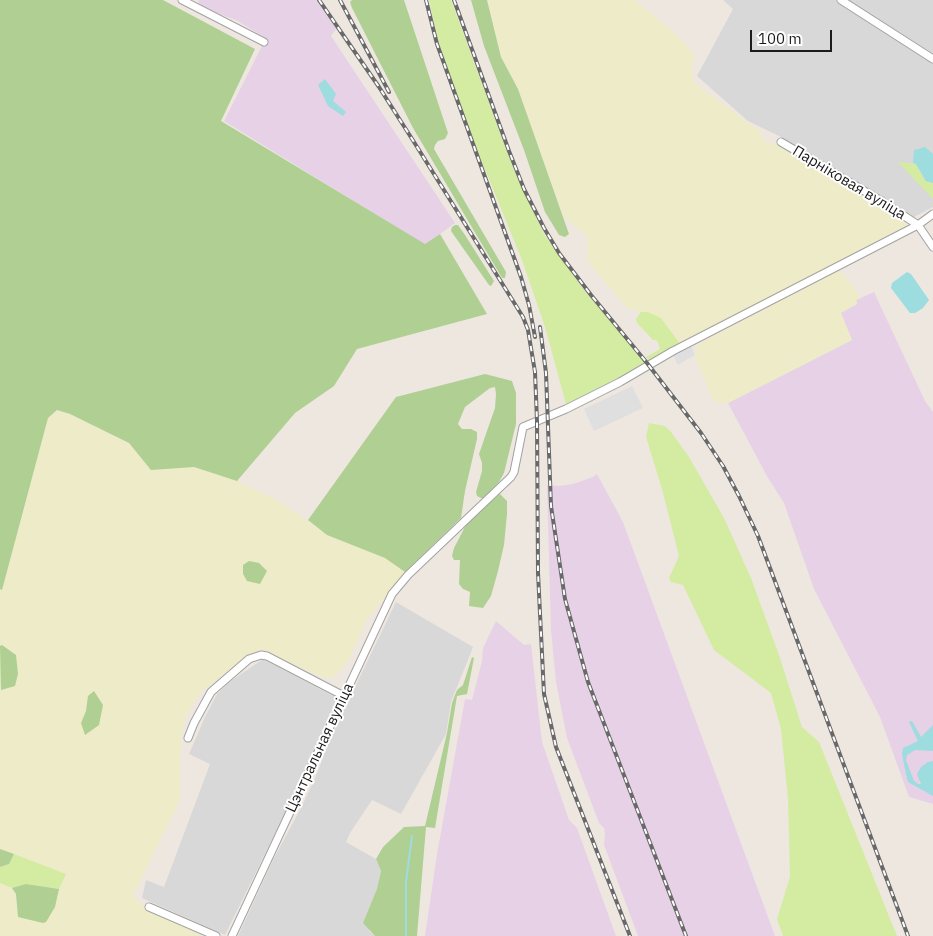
<!DOCTYPE html>
<meta charset="utf-8">
<style>
body{margin:0}
#map{position:relative;width:933px;height:936px;overflow:hidden;background:#eee7e0;font-family:"IBM Plex Sans",sans-serif}
canvas{display:block}
.scale{position:absolute;left:750px;top:30px;width:82px;height:22px;box-sizing:border-box;border:2px solid #1b1b1b;border-top:0;padding-left:6px;font-size:15px;line-height:18px;white-space:nowrap;color:#1b1b1b;-webkit-text-stroke:4px #fff;paint-order:stroke}
</style>
<div id="map">
<canvas width="933" height="936"></canvas>
<div class="scale">100 m</div>
</div>
<script>
const ctx = document.querySelector('canvas').getContext('2d');
ctx.lineJoin = 'round';
function fill(path, color) {
  ctx.fillStyle = color;
  ctx.fill(path, 'evenodd');
}
function toPath(rows) {
  const path = new Path2D();
  for (const r of rows) {
    path.moveTo(r[0], r[1]);
    for (let i = 2; i < r.length; i += 2) path.lineTo(r[i], r[i + 1]);
  }
  return path;
}
function stroke(path, color, width, dash) {
  ctx.strokeStyle = color;
  ctx.lineWidth = width;
  ctx.lineCap = dash ? 'butt' : 'round';
  ctx.setLineDash(dash || []);
  ctx.stroke(path);
}
function label(font, color, halo, rows, align = 'center') {
  ctx.font = font + ' "IBM Plex Sans",sans-serif';
  ctx.lineWidth = 4;
  ctx.setLineDash([]);
  ctx.textBaseline = 'middle';
  ctx.strokeStyle = halo;
  ctx.fillStyle = color;
  for (const [text, x, y, turn = 0] of rows) {
    ctx.save();
    ctx.translate(x, y);
    ctx.rotate((+turn || 0) * Math.PI / 180);
    ctx.textAlign = isNaN(turn) ? turn : align;
    if (halo) ctx.strokeText(text, 0, 0);
    ctx.fillText(text, 0, 0);
    ctx.restore();
  }
}
const residential = toPath([
 [723,0,933,0,933,207,912,218,876,195,781,137,748,121,697,76,733,9],
 [396,602,473,647,451,702,446,734,401,814,372,800,350,833,346,842,376,859,381,871,369,931,375,936,238,936,274,858,302,806,319,769,326,747],
 [263,659,337,698,297,789,225,935,142,898,146,880,164,887,210,764,189,754,205,717,217,694,231,681]
]);
const industrial = toPath([
 [198,0,316,0,336,29,331,36,455,223,425,245,224,121,266,38,236,20,197,6,199,1],
 [874,292,925,401,933,412,933,804,909,797,880,717,814,589,784,503,768,478,728,403,852,340,840,312,857,304,856,300],
 [597,474,623,522,775,936,638,936,604,845,605,834,604,828,599,823,567,738,556,682,551,630,547,485,559,486,573,484,593,477],
 [496,621,524,645,531,644,542,742,569,820,577,828,616,936,425,936,437,854,465,699,472,700,482,661,483,648]
]);
const farmland = toPath([
 [487,0,635,0,671,30,694,53,692,68,694,83,760,131,763,139,767,143,780,143,901,217,906,222,907,226,906,228,680,344,661,318,648,312,641,312,627,308,587,260,588,243,586,235,563,216,518,89,501,57],
 [839,271,845,276,861,298,856,300,857,304,841,313,852,340,728,403,717,403,713,400,695,357,697,347,700,343,835,272],
 [57,410,70,414,129,443,151,470,194,467,237,481,279,501,328,535,385,558,405,572,366,621,348,661,334,677,324,678,260,649,246,657,199,694,185,718,180,750,180,800,133,895,145,908,203,936,0,936,0,883,12,888,16,894,16,910,55,907,59,889,66,874,0,849,0,589,2,590,48,417]
]);
const grass = toPath([
 [429,0,451,0,515,173,544,234,581,286,646,364,566,404,545,327,522,260,466,123,438,40],
 [898,162,916,164,925,181,933,183,933,199],
 [641,312,648,312,661,318,680,344,649,362,646,357,660,349,657,340,653,340,637,323,636,319],
 [649,423,665,426,671,432,689,457,724,518,751,578,779,655,802,727,819,742,897,936,783,936,777,919,790,877,788,799,781,729,771,693,714,650,683,585,671,582,669,578,679,556,662,489,646,437],
 [14,854,66,874,59,889,26,884,12,888,0,883,0,867,9,864]
]);
const forest = toPath([
 [0,0,163,0,255,49,221,121,425,244,440,234,487,314,357,349,334,386,295,413,237,481,194,467,151,470,129,443,70,414,57,410,48,418,2,590,0,589],
 [352,0,404,0,448,133,445,139,438,141,435,145,434,149,506,272,505,278,502,278,413,128,352,8,350,2],
 [471,0,487,0,501,57,518,89,569,234,565,237,559,235,545,212,524,150,484,46],
 [455,225,458,225,465,235,494,281,491,286,489,285,451,231,452,227],
 [485,374,512,381,516,393,516,424,504,473,499,482,483,499,477,496,476,492,482,471,482,463,479,454,495,408,496,394,495,387,490,388,465,407,458,424,462,429,471,429,477,432,477,439,465,491,461,518,405,572,385,558,327,535,308,520,396,397],
 [500,494,507,501,507,514,504,545,498,571,491,596,483,608,469,606,470,592,463,589,459,584,460,560,454,560,452,556,454,548,467,523,478,512],
 [249,561,259,563,267,571,260,584,247,581,243,574,243,565],
 [2,645,16,655,18,674,15,686,1,690,0,646],
 [472,657,474,658,467,694,457,696,435,828,426,827,417,936,375,936,363,923,377,889,381,871,376,859,383,847,404,827,425,826,447,733,452,703,457,690,463,685],
 [94,691,103,705,99,725,85,735,81,723,86,711,88,696],
 [0,849,14,854,9,864,0,867],
 [26,884,59,889,55,907,46,922,43,923,18,917,16,894,12,888]
]);
const parking = toPath([
 [691,346,695,355,678,365,673,355],
 [632,386,643,408,594,431,584,409]
]);
const water = toPath([
 [325,79,336,94,333,101,346,112,343,116,328,106,318,85],
 [925,147,933,154,933,183,926,181,916,164,913,163,914,150],
 [907,272,911,274,929,300,923,308,915,313,910,313,891,288,892,283],
 [912,721,921,737,933,725,933,751,915,750,907,755,906,760,914,781,918,784,921,784,917,774,921,767,928,762,933,761,933,796,908,782,906,774,902,754,903,748,918,741,909,722]
]);
const stream = toPath([
 [406,936,406,882,412,836]
]);
const minor = toPath([
 [182,0,264,42],
 [841,0,933,59],
 [781,142,883,202,918,225,933,247],
 [188,738,194,723,211,692,249,659,261,655,267,656,344,696],
 [149,907,216,936],
 [232,936,392,594,408,575,511,477,514,472,523,427,566,409,620,382,673,351,918,225,933,214]
]);
const rail = toPath([
 [319,0,379,87,414,142,523,317,528,330,535,372,537,421,538,573,544,694,556,747,630,936],
 [340,0,389,92],
 [426,0,437,44,521,277,529,305,535,337],
 [454,0,509,151,524,189,544,228,559,253,591,295,647,363,701,433,723,466,739,496,758,536,908,936],
 [540,327,546,373,551,506,565,599,588,682,686,936]
]);
const streetNames = [
 ["Парніковая вуліца",849,183,31],
 ["Цэнтральная вуліца",320,748,-65]
];
fill(residential, '#d9d8d8');
fill(industrial, '#e7d1e7');
fill(farmland, '#eeebc9');
fill(grass, '#d3eca1');
fill(forest, '#afd092');
fill(parking, '#dfdfdf');
fill(water, '#9ddcdf');
stroke(stream, '#9ddcdf', 2);
stroke(minor, '#a2a2a2', 9);
stroke(minor, '#fff', 7);
stroke(rail, '#696969', 4);
stroke(rail, '#fff', 2, [5.5]);
label('15px', '#1b1b1b', '#fff', streetNames);
</script>
